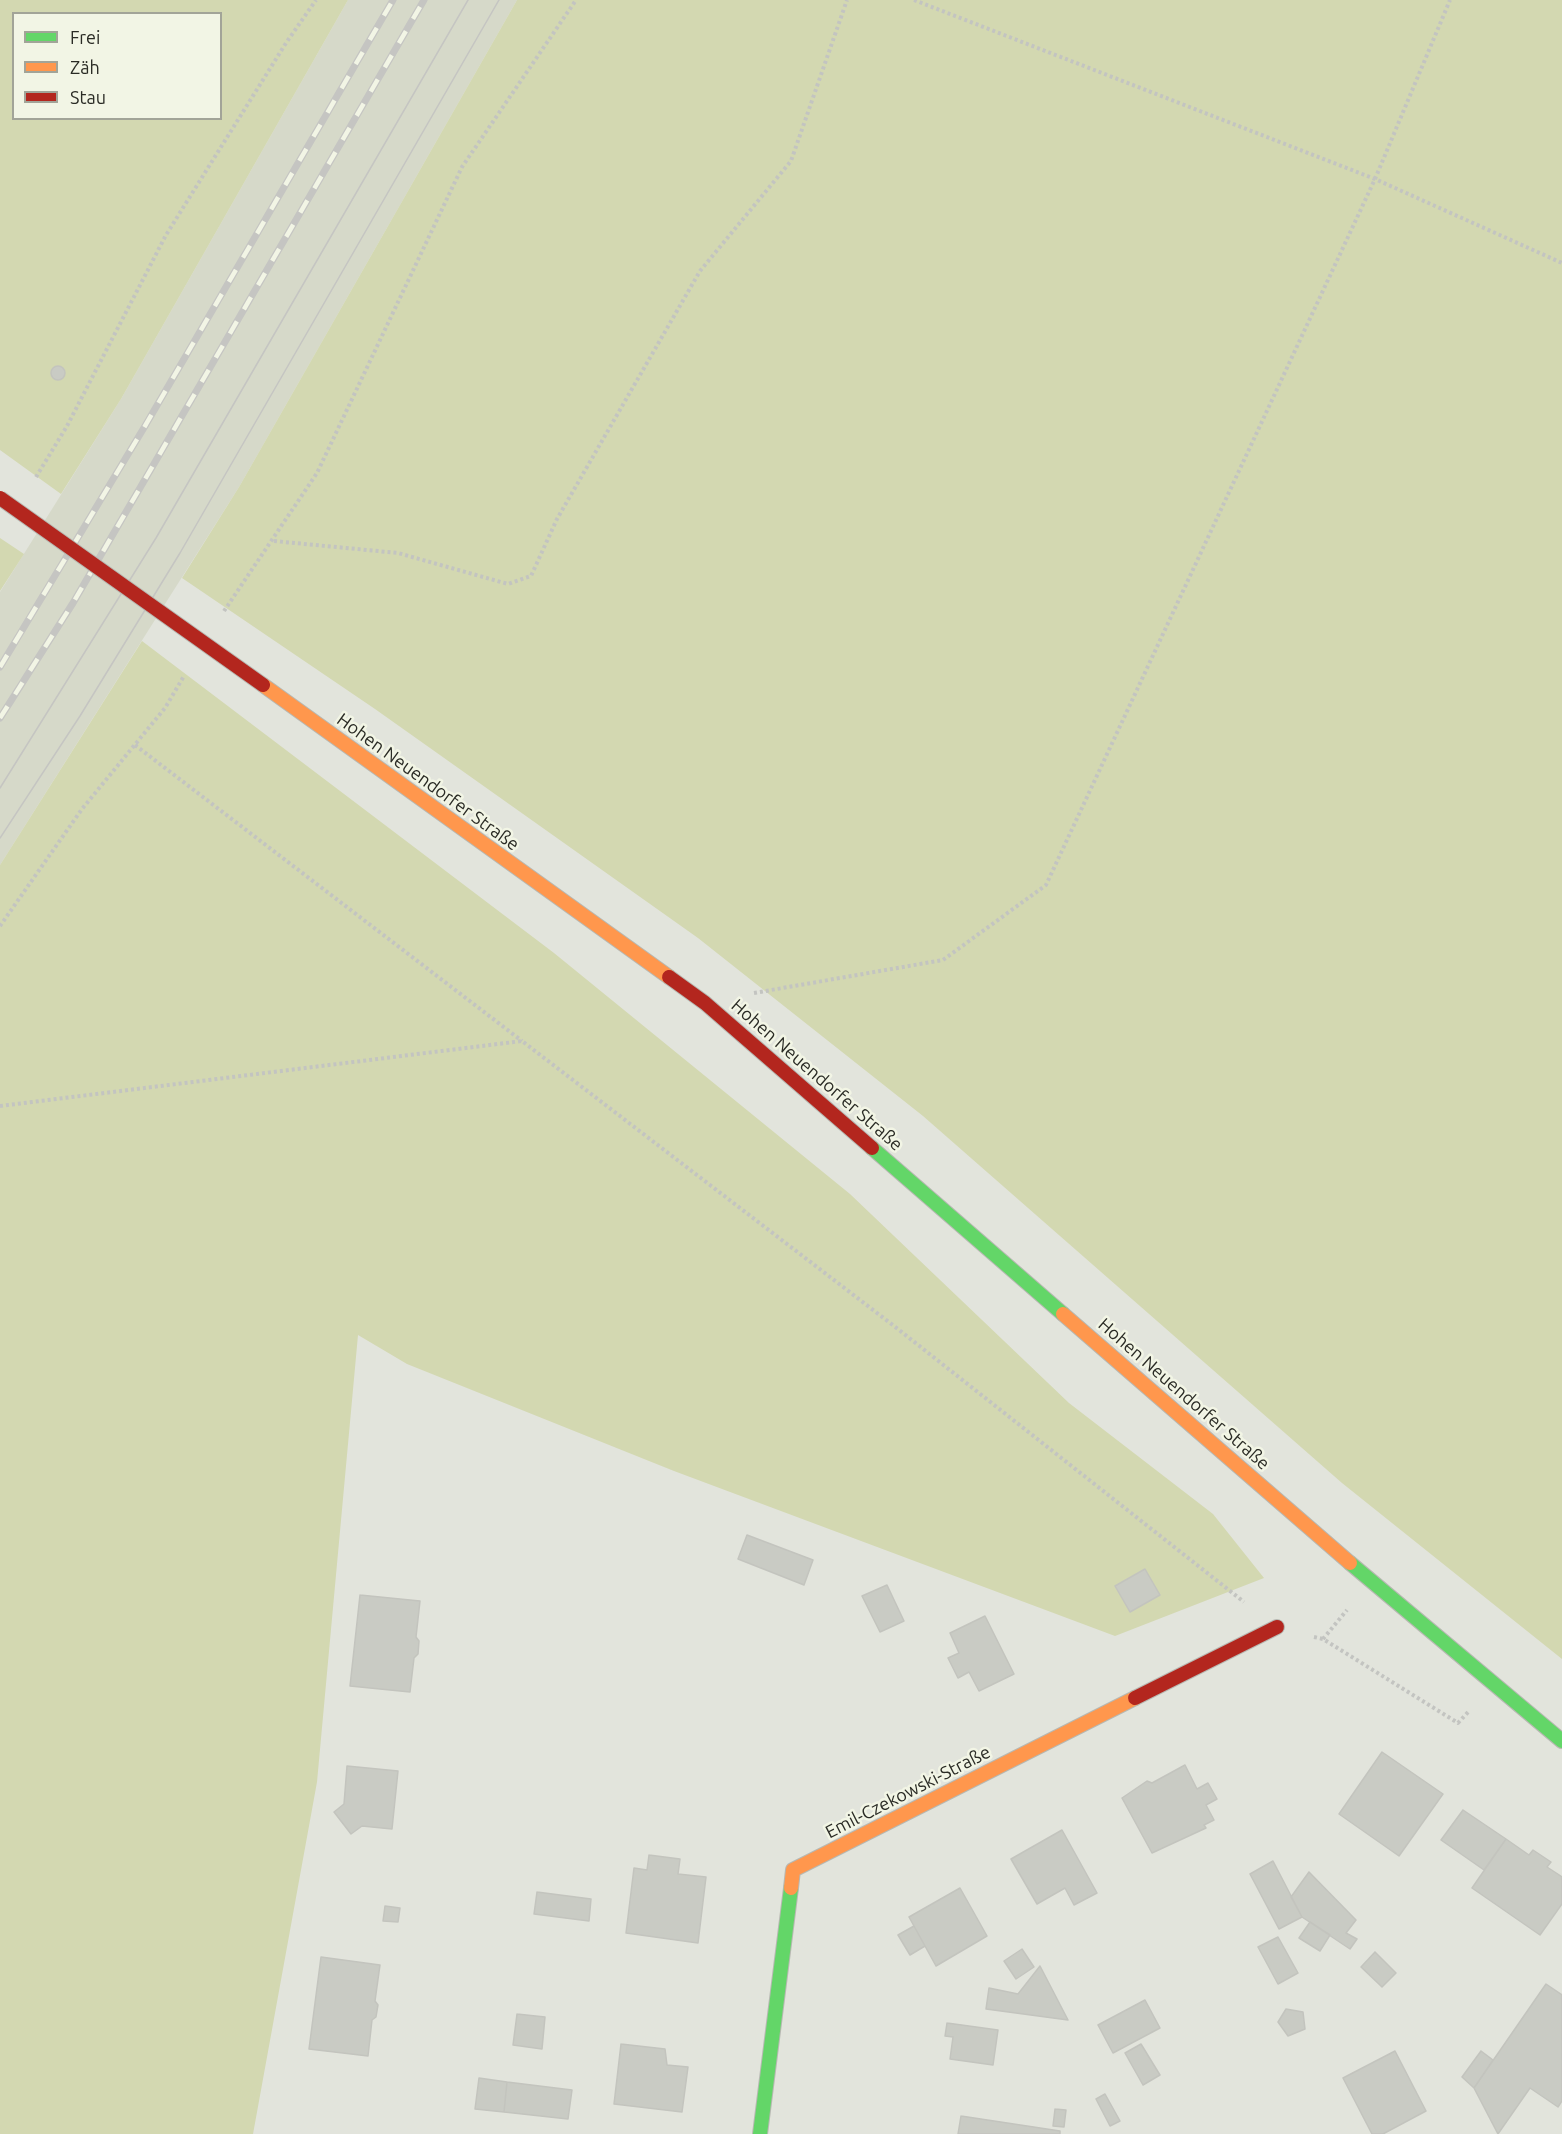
<!DOCTYPE html>
<meta charset="utf-8">
<style>
body{margin:0}
#map{position:relative;width:1562px;height:2134px;overflow:hidden;background:#e2e4dc;font-family:Ubuntu,sans-serif}
canvas{display:block}
.legend{position:absolute;left:12px;top:12px;width:210px;height:108px;box-sizing:border-box;background:#f2f5e5;border:2px solid #a2a498;margin:0;padding:8px 10px;list-style:none;font-size:18px;color:#2a2b25}
.legend li{display:flex;align-items:center;gap:12px;height:30px}
.legend b{width:30px;border:2px solid #a2a498}
</style>
<div id="map">
<canvas width="1562" height="2134"></canvas>
<ul class="legend">
<li><b style="height:8px;background:#63d668"></b>Frei</li>
<li><b style="height:8px;background:#ff974d"></b>Zäh</li>
<li><b style="height:8px;background:#b3261e"></b>Stau</li>
</ul>
</div>
<script>
const ctx = document.querySelector('canvas').getContext('2d');
ctx.lineJoin = 'round';
function fill(path, color) {
  ctx.fillStyle = color;
  ctx.fill(path, 'evenodd');
}
function toPath(rows) {
  const path = new Path2D();
  for (const r of rows) {
    if (r.length === 3) {
      path.moveTo(r[0] + r[2], r[1]);
      path.arc(r[0], r[1], r[2], 0, 2 * Math.PI);
      continue;
    }
    path.moveTo(r[0], r[1]);
    for (let i = 2; i < r.length; i += 2) path.lineTo(r[i], r[i + 1]);
  }
  return path;
}
function stroke(path, color, width, dash) {
  ctx.strokeStyle = color;
  ctx.lineWidth = width;
  ctx.lineCap = dash ? 'butt' : 'round';
  ctx.setLineDash(dash || []);
  ctx.stroke(path);
}
function label(font, color, halo, rows, align = 'center') {
  ctx.font = font + ' Ubuntu,sans-serif';
  ctx.lineWidth = 5;
  ctx.setLineDash([]);
  ctx.textBaseline = 'middle';
  ctx.strokeStyle = halo;
  ctx.fillStyle = color;
  for (const [text, x, y, turn = 0] of rows) {
    ctx.save();
    ctx.translate(x, y);
    ctx.rotate((+turn || 0) * Math.PI / 180);
    ctx.textAlign = isNaN(turn) ? turn : align;
    if (halo) ctx.strokeText(text, 0, 0);
    ctx.fillText(text, 0, 0);
    ctx.restore();
  }
}
const built = toPath([
 [348,0,517,0,239,487,0,865,0,592,121,399]
]);
const green = toPath([
 [0,0,348,0,121,399,61,494,0,450],
 [14,14,220,14,220,118,14,118],
 [517,0,1562,0,1562,1659,1342,1483,923,1116,698,938,375,709,182,578,239,487],
 [0,538,24,554,0,591],
 [142,641,554,953,850,1194,1069,1403,1213,1514,1264,1578,1115,1636,674,1471,407,1364,358,1335,317,1782,253,2134,0,2134,0,865]
]);
const building = toPath([
 [58,373,7],
 [747,1535,813,1560,804,1585,738,1559,747,1535],
 [1145,1569,1160,1595,1130,1612,1115,1586,1145,1569],
 [887,1585,904,1621,880,1632,862,1596,887,1585],
 [360,1595,420,1601,416,1637,419,1641,418,1654,414,1658,410,1692,350,1686,360,1595],
 [985,1616,1014,1674,979,1691,969,1672,958,1678,948,1658,959,1653,950,1633,985,1616],
 [1382,1752,1443,1794,1399,1856,1339,1814,1382,1752],
 [1185,1765,1197,1789,1208,1783,1217,1799,1206,1805,1214,1820,1204,1825,1206,1828,1152,1853,1122,1798,1147,1781,1152,1783,1185,1765],
 [347,1766,398,1771,392,1829,362,1826,351,1834,334,1812,344,1804,347,1766],
 [1463,1810,1506,1839,1484,1870,1441,1840,1463,1810],
 [1062,1830,1097,1893,1074,1905,1065,1888,1037,1904,1011,1859,1062,1830],
 [1506,1839,1529,1855,1533,1850,1551,1862,1547,1867,1562,1877,1562,1904,1540,1935,1472,1888,1506,1839],
 [649,1855,680,1859,678,1874,706,1877,698,1943,626,1933,634,1868,647,1870,649,1855],
 [1273,1861,1302,1917,1279,1929,1250,1874,1273,1861],
 [1309,1872,1356,1920,1346,1933,1357,1939,1350,1949,1302,1917,1291,1897,1309,1872],
 [960,1888,987,1936,936,1966,909,1917,960,1888],
 [537,1892,591,1899,589,1921,534,1914,537,1892],
 [385,1906,400,1908,398,1922,383,1921,385,1906],
 [1310,1922,1330,1935,1320,1951,1299,1938,1310,1922],
 [914,1926,925,1946,910,1955,898,1935,914,1926],
 [1278,1937,1298,1973,1278,1984,1258,1947,1278,1937],
 [1022,1949,1034,1967,1016,1979,1004,1961,1022,1949],
 [1375,1952,1396,1973,1382,1987,1361,1967,1375,1952],
 [321,1957,380,1965,375,2001,378,2005,376,2017,372,2020,368,2056,309,2049,321,1957],
 [1040,1966,1068,2020,986,2009,989,1988,1018,1994,1040,1966],
 [1546,1984,1562,1995,1562,2101,1558,2107,1530,2088,1498,2134,1474,2088,1546,1984],
 [1145,2000,1160,2028,1113,2053,1098,2025,1145,2000],
 [1286,2009,1303,2012,1305,2029,1288,2036,1278,2022,1286,2009],
 [517,2014,545,2017,542,2049,513,2045,517,2014],
 [947,2023,998,2030,993,2065,950,2059,953,2037,945,2036,947,2023],
 [621,2044,665,2049,667,2065,688,2067,682,2112,614,2104,621,2044],
 [1141,2044,1160,2075,1143,2085,1125,2053,1141,2044],
 [1395,2051,1426,2111,1383,2134,1372,2134,1343,2078,1395,2051],
 [1481,2051,1493,2060,1474,2088,1462,2077,1481,2051],
 [479,2078,507,2082,504,2112,475,2109,479,2078],
 [507,2082,572,2090,568,2119,504,2112,507,2082],
 [1105,2094,1120,2121,1110,2126,1096,2099,1105,2094],
 [1055,2109,1066,2110,1064,2127,1053,2126,1055,2109],
 [961,2116,1060,2131,1060,2134,958,2134,961,2116]
]);
const path = toPath([
 [914,0,1375,179,1562,263],
 [36,477,67,426,166,235,286,43,316,0],
 [274,541,398,553,508,584,531,576,557,519,700,271,791,161,847,0],
 [224,611,317,473,462,167,576,0],
 [135,745,522,1041],
 [0,926,82,809,165,708,184,676],
 [754,993,943,960,1046,885,1375,179,1450,0],
 [0,1106,522,1041,894,1326,1244,1602],
 [1314,1637,1323,1639,1458,1723,1469,1711],
 [1323,1639,1347,1610]
]);
const fast = toPath([
 [872,1148,1063,1314],
 [1350,1563,1562,1741],
 [760,2134,791,1888]
]);
const slow = toPath([
 [263,685,669,977],
 [1063,1314,1350,1563],
 [791,1888,793,1870,1135,1698]
]);
const jam = toPath([
 [669,977,705,1003,872,1148],
 [1135,1698,1277,1627]
]);
const tram = toPath([
 [0,788,156,538,468,0],
 [0,838,80,716,180,553,499,0]
]);
const rail = toPath([
 [0,667,145,426,393,0],
 [0,718,73,603,424,0]
]);
const jamBridge = toPath([
 [0,498,263,685]
]);
const streetNames = [
 ["Hohen Neuendorfer Straße",428,782,36],
 ["Hohen Neuendorfer Straße",817,1075,41],
 ["Hohen Neuendorfer Straße",1184,1394,41],
 ["Emil-Czekowski-Straße",908,1792,-27]
];
fill(built, '#d6d9c9');
fill(green, '#d3d8b1');
fill(building, '#c9cbc4');
stroke(building, '#c3c4be', 1.5);
stroke(fast, '#b7b8b2', 16);
stroke(slow, '#b7b8b2', 16);
stroke(jam, '#b7b8b2', 16);
stroke(path, '#c3c4c1', 4, [3, 3]);
stroke(fast, '#63d668', 14);
stroke(slow, '#ff974d', 14);
stroke(jam, '#b3261e', 14);
stroke(tram, '#c5c5c2', 1.5);
stroke(rail, '#c5c5c2', 7);
stroke(rail, '#f2f5e5', 4.5, [14]);
stroke(jamBridge, '#b7b8b2', 16, []);
stroke(jamBridge, '#b3261e', 14);
label('18px', '#2a2b25', '#f2f5e5', streetNames);
</script>
